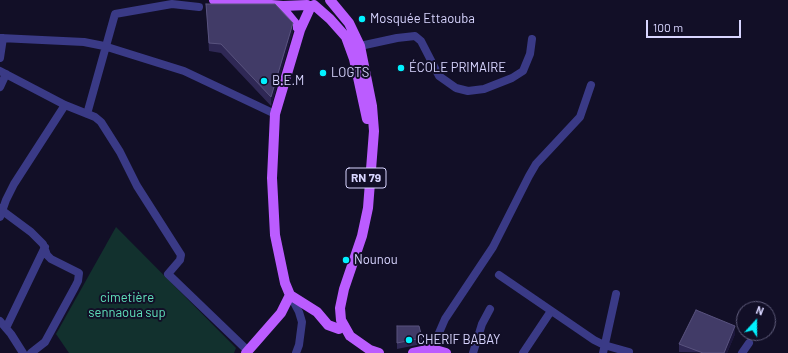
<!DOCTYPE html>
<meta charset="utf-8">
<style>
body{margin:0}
#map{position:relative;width:788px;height:353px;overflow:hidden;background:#120f27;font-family:Barlow,sans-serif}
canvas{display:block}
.north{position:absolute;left:736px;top:301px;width:40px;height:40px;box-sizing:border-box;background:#120f27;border:1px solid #615e7d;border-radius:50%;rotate:21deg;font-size:11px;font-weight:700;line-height:16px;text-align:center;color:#d8d5ff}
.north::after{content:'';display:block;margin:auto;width:14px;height:18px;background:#01f1ff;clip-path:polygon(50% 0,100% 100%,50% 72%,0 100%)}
.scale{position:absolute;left:646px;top:20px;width:95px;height:18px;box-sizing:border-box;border:2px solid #d8d5ff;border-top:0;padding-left:5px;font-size:12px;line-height:14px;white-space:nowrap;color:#d8d5ff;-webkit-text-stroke:3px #120f27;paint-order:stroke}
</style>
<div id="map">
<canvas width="788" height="353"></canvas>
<div class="north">N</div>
<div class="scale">100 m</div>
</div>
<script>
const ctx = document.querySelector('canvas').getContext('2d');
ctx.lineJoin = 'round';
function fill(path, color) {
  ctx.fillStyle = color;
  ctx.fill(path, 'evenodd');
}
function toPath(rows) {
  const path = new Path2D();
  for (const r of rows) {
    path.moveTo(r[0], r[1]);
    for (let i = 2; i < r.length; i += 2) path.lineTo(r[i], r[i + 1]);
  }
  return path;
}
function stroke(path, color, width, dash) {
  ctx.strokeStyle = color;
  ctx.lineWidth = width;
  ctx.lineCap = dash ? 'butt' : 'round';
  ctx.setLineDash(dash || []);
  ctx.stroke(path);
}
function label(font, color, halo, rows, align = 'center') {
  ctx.font = font + ' Barlow,sans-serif';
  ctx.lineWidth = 4;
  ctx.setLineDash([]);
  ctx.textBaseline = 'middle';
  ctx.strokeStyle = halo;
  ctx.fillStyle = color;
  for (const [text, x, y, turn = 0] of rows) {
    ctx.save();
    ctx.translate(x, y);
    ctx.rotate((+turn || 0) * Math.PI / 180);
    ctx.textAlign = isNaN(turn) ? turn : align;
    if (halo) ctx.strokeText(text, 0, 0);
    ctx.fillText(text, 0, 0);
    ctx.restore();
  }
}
const green = toPath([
 [116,227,236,348,234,353,69,353,56,334]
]);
const minor = toPath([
 [0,38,84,42,104,46,184,71,275,114],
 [355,49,360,46,397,38,415,36,421,41,439,76,456,88,468,91,484,89,512,78,523,71,530,54,532,39],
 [0,58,3,38],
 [0,71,65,105,95,117,101,122,120,152,137,186,181,255,180,260,168,274,248,351],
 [0,87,6,74],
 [87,114,115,14,172,4,199,7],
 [0,209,31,232,43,244,47,255,51,259,79,273,78,281,75,287,45,342,31,353],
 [0,217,6,200,14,184,65,105],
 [499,275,594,340,604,345,629,352],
 [290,295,299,312,302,322,299,345,296,353],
 [0,321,11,334,23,353],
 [6,328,45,247],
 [432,349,445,319,493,247,529,176,536,164,580,117,591,85],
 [473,353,482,324,490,309],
 [523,353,551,311],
 [603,353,616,294],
 [742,353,749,343]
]);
const major = toPath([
 [214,0,283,6,307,5],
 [330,0,349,23,360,46,372,106,374,131,368,208,362,236,344,289,340,308,341,320,350,336,370,350,379,353],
 [314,5,330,19,346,37,354,59,367,119],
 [278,6,286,13,300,30],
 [311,6,300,30,275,114,272,178,275,235,285,283,290,295,317,312,328,325,339,329],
 [246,353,281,313,290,295],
 [413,353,432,349,446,353]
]);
const wall = toPath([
 [206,4,293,31,271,106,221,53,209,51],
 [397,326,422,338,422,344,397,349],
 [735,334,727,353,679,352,679,344]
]);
const shadedWall = toPath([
 [293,23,293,31,271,106,271,97],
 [735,326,735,334,727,353,724,353]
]);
const building = toPath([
 [206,4,275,4,293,23,271,97,221,44,209,43,206,4],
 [696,310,735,326,724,353,703,353,679,344,696,310],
 [397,326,419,326,422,338,397,343,397,326]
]);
const markers = [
 [362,19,4,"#01f1ff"],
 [401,68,4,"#01f1ff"],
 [323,73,4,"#01f1ff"],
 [264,81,4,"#01f1ff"],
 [346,260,4,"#01f1ff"],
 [409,340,4,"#01f1ff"]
];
const shields = [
 [366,178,40]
];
const shieldNames = [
 ["RN 79",366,178]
];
const poiNames = [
 ["Mosquée Ettaouba",370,19],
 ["ÉCOLE PRIMAIRE",409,68],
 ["LOGTS",331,73],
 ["B.E.M",272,81],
 ["Nounou",354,260],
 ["CHERIF BABAY",417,340]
];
const parkNames = [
 ["cimetière",127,298],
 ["sennaoua sup",127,313]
];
fill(green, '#12312e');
stroke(minor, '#3a3a86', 8);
stroke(major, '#bb5cff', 10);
fill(wall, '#2f2855');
fill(shadedWall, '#1c163b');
fill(building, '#413b67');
stroke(building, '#59537f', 1);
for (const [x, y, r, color] of markers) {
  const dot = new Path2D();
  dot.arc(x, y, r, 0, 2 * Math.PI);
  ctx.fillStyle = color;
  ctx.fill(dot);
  stroke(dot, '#120f27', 1.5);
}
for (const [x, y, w] of shields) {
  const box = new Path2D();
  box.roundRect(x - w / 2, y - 10, w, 20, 3);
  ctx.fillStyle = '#120f27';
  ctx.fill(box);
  stroke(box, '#d8d5ff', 1);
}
label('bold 12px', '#d8d5ff', null, shieldNames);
label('13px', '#d8d5ff', '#120f27', poiNames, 'left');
label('13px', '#5fe1ba', '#120f27', parkNames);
</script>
